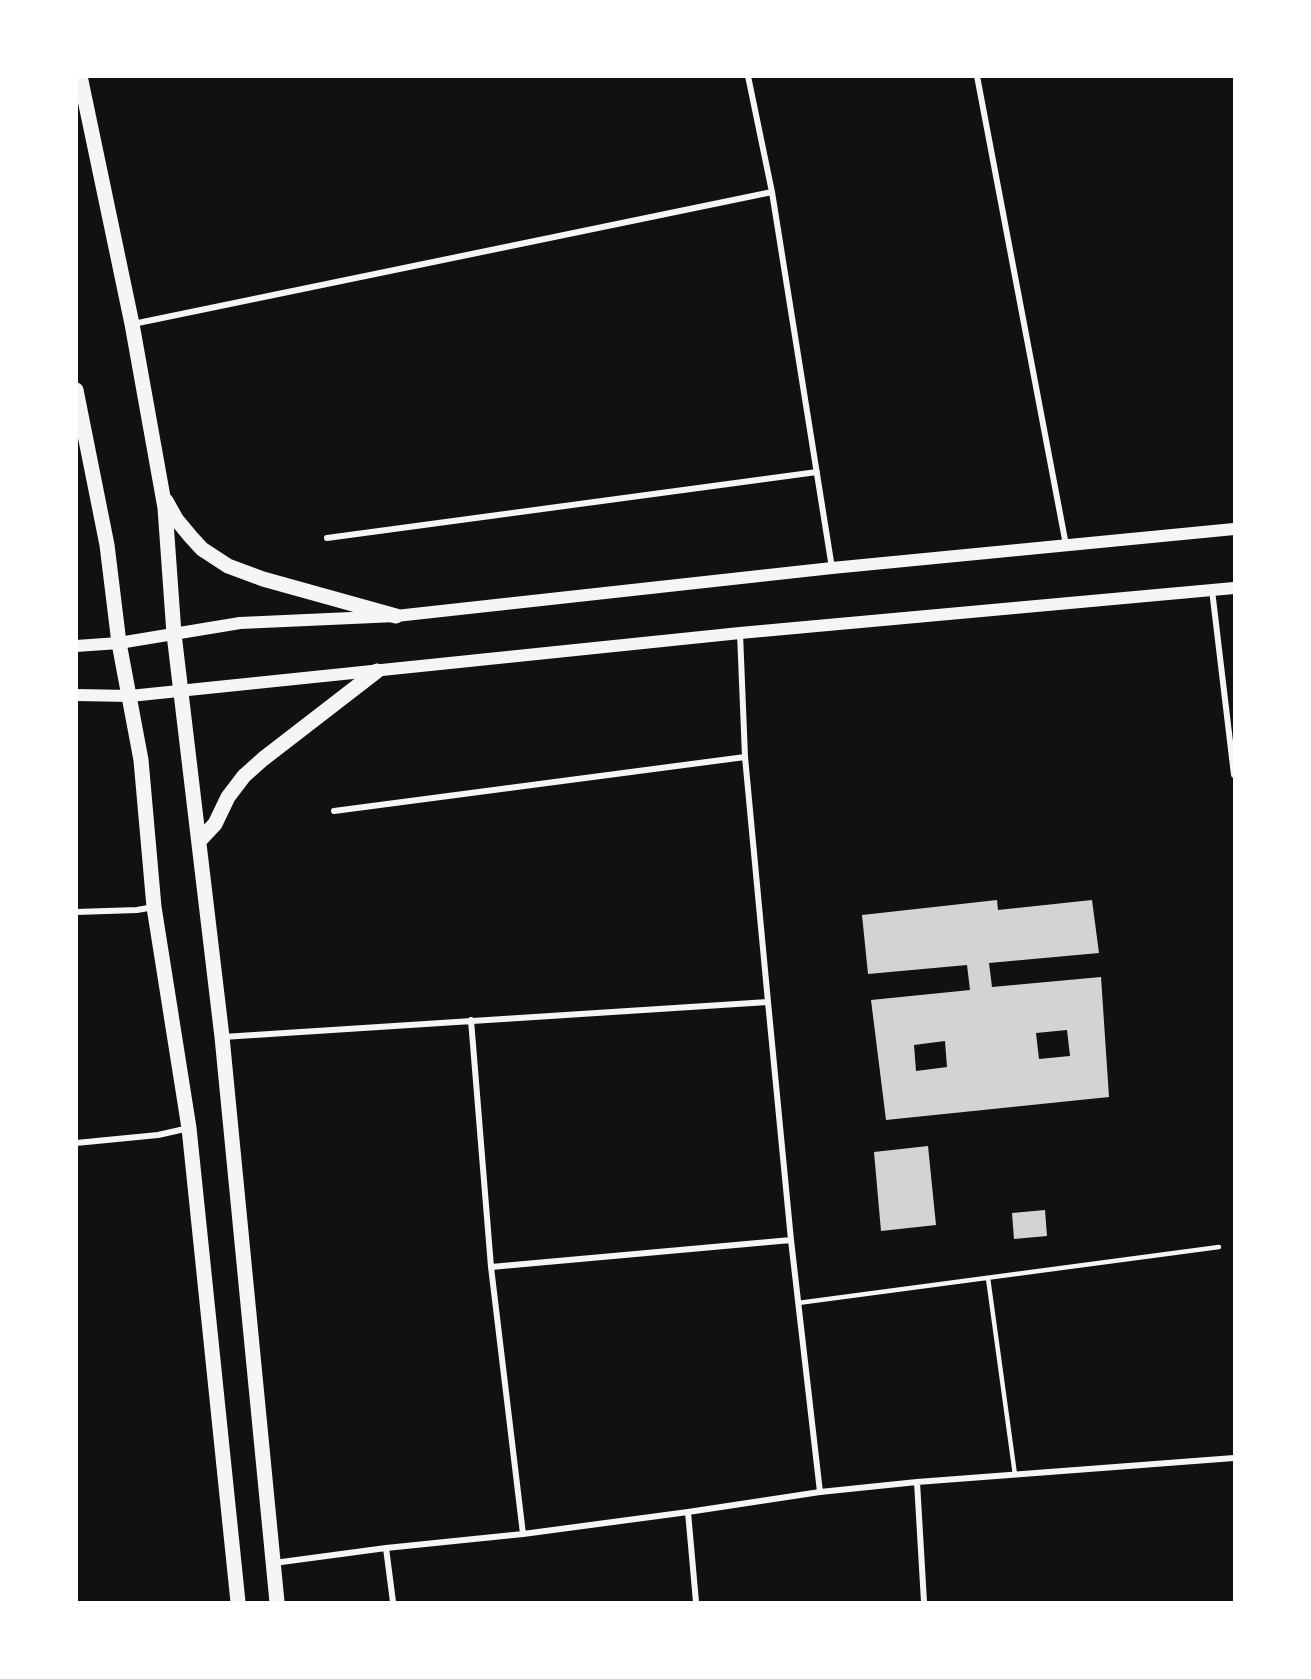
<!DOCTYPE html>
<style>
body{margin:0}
#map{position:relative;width:1311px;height:1679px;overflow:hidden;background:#111;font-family:"Libre Baskerville",serif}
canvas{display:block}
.frame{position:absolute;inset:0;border:78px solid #fff;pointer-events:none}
</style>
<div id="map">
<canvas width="1311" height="1679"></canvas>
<div class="frame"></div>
</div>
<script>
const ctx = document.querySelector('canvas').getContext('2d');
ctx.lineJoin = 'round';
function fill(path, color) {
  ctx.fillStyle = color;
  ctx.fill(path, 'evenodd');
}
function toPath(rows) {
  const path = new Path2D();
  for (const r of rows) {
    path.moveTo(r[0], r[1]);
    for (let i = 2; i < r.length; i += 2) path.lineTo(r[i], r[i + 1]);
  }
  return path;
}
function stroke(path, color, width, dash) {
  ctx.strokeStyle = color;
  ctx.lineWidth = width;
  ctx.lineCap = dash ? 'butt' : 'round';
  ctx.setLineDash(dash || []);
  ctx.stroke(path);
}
const building = toPath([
 [997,900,998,910,1092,900,1099,953,989,963,992,987,1101,977,1109,1097,886,1120,871,1000,970,990,967,965,868,974,862,915],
 [1067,1030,1070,1056,1039,1059,1036,1033],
 [945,1041,947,1067,916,1071,914,1045],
 [928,1146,936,1225,881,1231,874,1152],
 [1045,1210,1047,1236,1014,1239,1012,1213]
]);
const service = toPath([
 [988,1278,1015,1475],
 [798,1303,1219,1247]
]);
const minor = toPath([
 [748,76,772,192,832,568],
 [977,76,1066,545],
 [133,324,772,192],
 [327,538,817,472],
 [1212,590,1234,775],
 [740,633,745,757,768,1002,791,1240,820,1492],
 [334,811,745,757],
 [76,912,137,910,154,907],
 [471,1020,491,1267,523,1534],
 [223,1037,768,1002],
 [76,1143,158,1135,189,1128],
 [491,1267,791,1240],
 [917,1482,924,1602],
 [688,1512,696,1602],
 [386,1548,393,1602],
 [274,1563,386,1548,523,1534,688,1512,820,1492,917,1482,1234,1458]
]);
const secondary = toPath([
 [76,646,119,643,240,623,396,616,832,568,1234,529],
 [76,695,130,696,740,633,1234,588]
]);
const primary = toPath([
 [80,76,132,324,165,508,174,634,222,1037,277,1602],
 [76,390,107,545,119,643,141,760,154,907,189,1128,238,1602],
 [166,501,176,519,191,537,202,549,228,566,263,579,396,616],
 [199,841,215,824,228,797,244,776,263,759,377,671]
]);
fill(building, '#d3d3d3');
stroke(service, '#f5f5f5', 4.5);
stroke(minor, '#f5f5f5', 6);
stroke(secondary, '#f5f5f5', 12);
stroke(primary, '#f5f5f5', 15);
</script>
